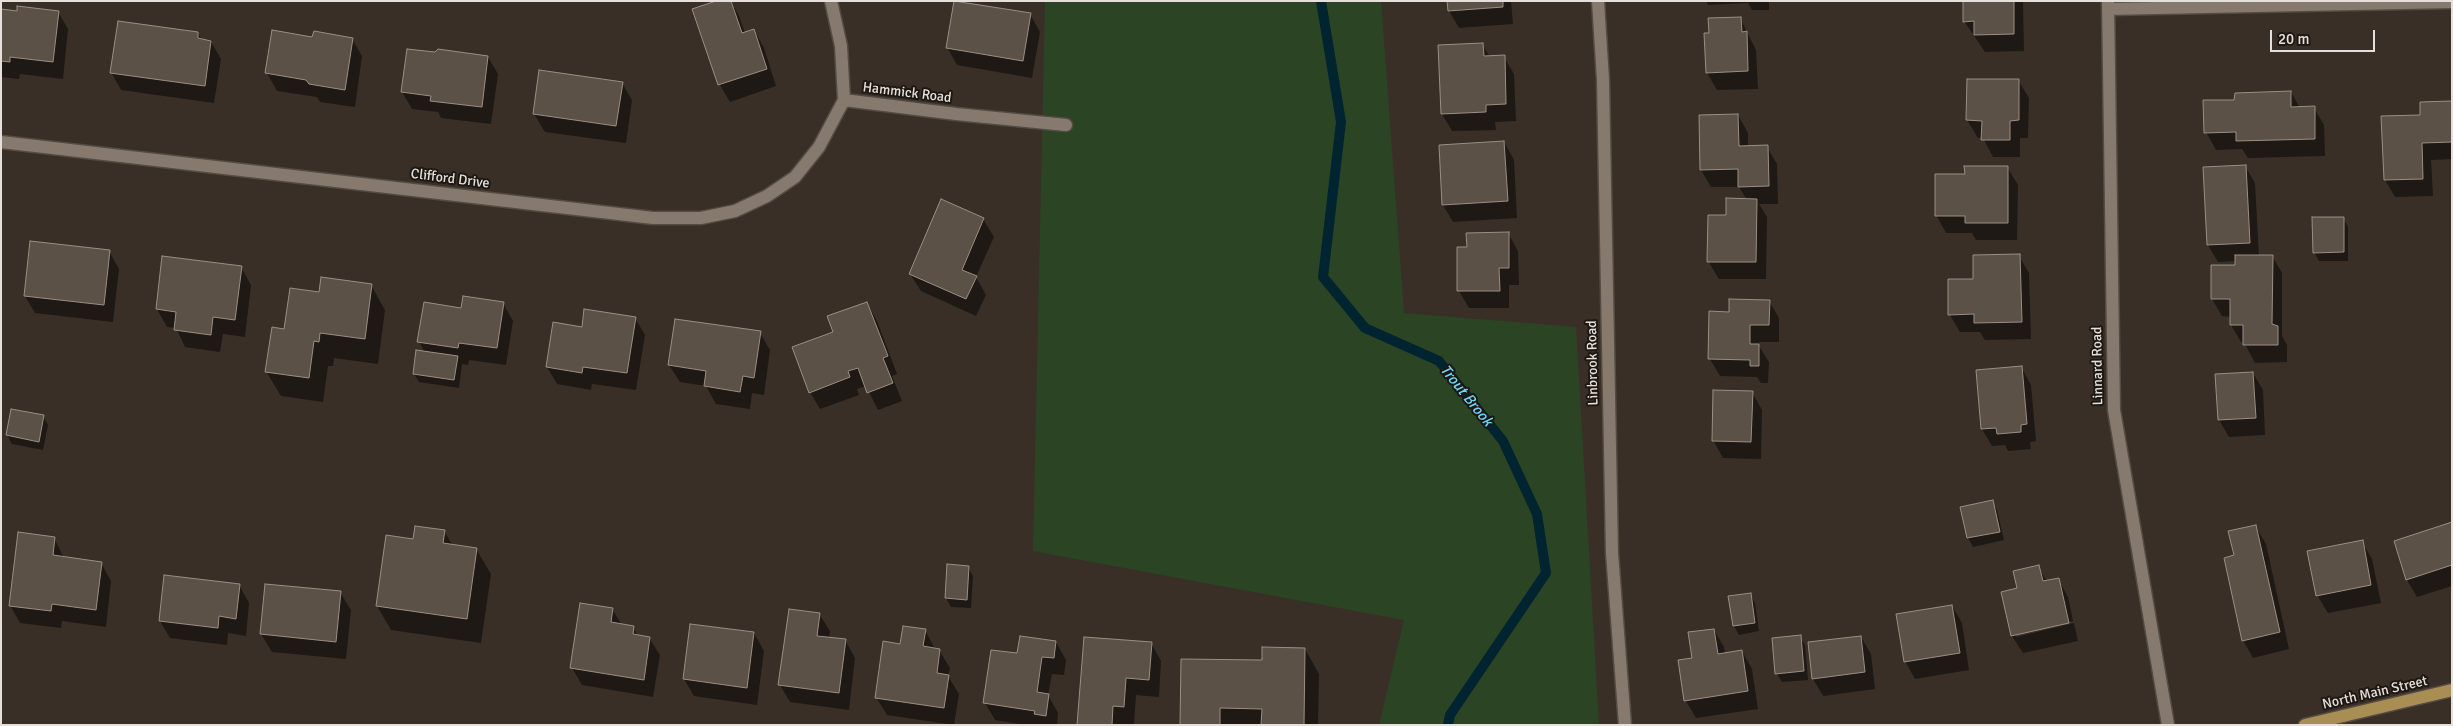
<!DOCTYPE html>
<style>
body{margin:0}
#map{position:relative;width:2453px;height:726px;overflow:hidden;background:#392f26;font-family:Signika,sans-serif}
canvas{display:block}
.frame{position:absolute;inset:0;border:2px solid #e7e0da;pointer-events:none}
.scale{position:absolute;left:2270px;top:30px;width:105px;height:22px;box-sizing:border-box;border:2px solid #e7e0da;border-top:0;padding-left:6px;font-size:15px;line-height:18px;white-space:nowrap;color:#e7e0da;-webkit-text-stroke:4px #1d1814;paint-order:stroke}
</style>
<div id="map">
<canvas width="2453" height="726"></canvas>
<div class="frame"></div>
<div class="scale">20 m</div>
</div>
<script>
const ctx = document.querySelector('canvas').getContext('2d');
ctx.lineJoin = 'round';
function fill(path, color) {
  ctx.fillStyle = color;
  ctx.fill(path, 'evenodd');
}
function toPath(rows) {
  const path = new Path2D();
  for (const r of rows) {
    path.moveTo(r[0], r[1]);
    for (let i = 2; i < r.length; i += 2) path.lineTo(r[i], r[i + 1]);
  }
  return path;
}
function stroke(path, color, width, dash) {
  ctx.strokeStyle = color;
  ctx.lineWidth = width;
  ctx.lineCap = dash ? 'butt' : 'round';
  ctx.setLineDash(dash || []);
  ctx.stroke(path);
}
function label(font, color, halo, rows, align = 'center') {
  ctx.font = font + ' Signika,sans-serif';
  ctx.lineWidth = 4;
  ctx.setLineDash([]);
  ctx.textBaseline = 'middle';
  ctx.strokeStyle = halo;
  ctx.fillStyle = color;
  for (const [text, x, y, turn = 0] of rows) {
    ctx.save();
    ctx.translate(x, y);
    ctx.rotate((+turn || 0) * Math.PI / 180);
    ctx.textAlign = isNaN(turn) ? turn : align;
    if (halo) ctx.strokeText(text, 0, 0);
    ctx.fillText(text, 0, 0);
    ctx.restore();
  }
}
const green = toPath([
 [1045,1,1381,1,1404,313,1576,327,1599,725,1379,725,1404,620,1033,551]
]);
const shadow = toPath([
 [731,1,739,16,745,33,754,30,764,48,776,86,730,102,720,85,694,10],
 [1448,1,1511,1,1513,24,1459,28,1449,11],
 [1706,1,1769,1,1769,10,1752,10,1748,3,1708,5],
 [1964,1,2023,1,2024,51,1985,52,1964,21],
 [1,10,58,12,68,29,63,79,20,74,19,79,1,77],
 [1030,14,1040,32,1032,78,957,65,947,47],
 [1740,18,1756,50,1758,89,1717,90,1707,73,1710,34],
 [198,33,202,40,211,42,221,59,214,103,121,90,111,72],
 [314,38,352,39,362,56,355,107,320,102,317,97,277,91,267,73],
 [1482,44,1490,57,1504,57,1514,74,1516,121,1495,122,1496,130,1452,131,1442,114],
 [488,57,498,74,491,124,441,118,438,112,412,109,402,92],
 [1968,80,2018,80,2029,98,2028,138,2020,138,2020,157,1993,157,1983,138,1978,138,1967,120],
 [622,83,632,100,626,143,545,132,534,114],
 [2291,92,2300,108,2314,108,2324,125,2325,156,2248,158,2242,149,2216,150,2206,132,2236,101],
 [2452,102,2452,159,2431,160,2433,196,2395,197,2385,180,2422,116],
 [1738,115,1748,133,1748,147,1767,147,1777,164,1778,204,1759,204,1767,217,1766,279,1719,279,1708,261,1727,216,1747,200,1739,187,1711,187,1701,170],
 [1504,142,1514,160,1517,218,1453,222,1443,205],
 [2245,166,2255,183,2259,256,2272,256,2282,273,2282,336,2287,345,2287,362,2255,363,2244,342,2241,342,2231,325,2231,317,2222,316,2212,299,2236,266,2236,261,2218,262,2208,245],
 [2007,167,2018,185,2017,240,1976,240,1972,233,1946,233,1936,215,1966,175],
 [2343,218,2348,227,2348,261,2319,261,2314,252],
 [983,219,994,237,976,277,986,295,976,316,921,291,910,274],
 [1508,233,1518,251,1519,285,1509,285,1509,308,1469,308,1459,291,1468,248],
 [109,251,119,269,113,322,35,313,25,296],
 [2019,256,2029,273,2031,339,1985,340,1980,332,1960,332,1950,315,1975,280],
 [241,267,251,285,245,337,223,334,220,352,185,347,176,328,167,327,157,309],
 [371,285,385,310,378,364,334,358,333,366,328,366,323,402,281,396,266,371,285,330,320,293],
 [1769,301,1779,318,1779,342,1759,342,1759,346,1769,362,1768,383,1761,383,1757,377,1720,376,1710,359,1730,313],
 [503,303,513,321,506,365,469,360,468,365,462,364,459,388,419,382,414,374,425,353,419,341,462,309],
 [867,303,877,321,897,374,892,376,902,401,878,410,866,386,857,389,859,395,820,409,810,392,835,332],
 [635,318,645,335,636,390,592,384,591,390,557,384,547,367,583,328],
 [760,333,770,350,764,395,752,393,750,409,716,404,706,386,680,382,669,365],
 [2021,367,2031,385,2036,441,2030,442,2031,449,2008,451,2005,445,1992,446,1982,429],
 [2253,373,2263,390,2265,435,2229,437,2219,420],
 [1752,392,1762,410,1761,459,1723,458,1713,440],
 [43,416,48,425,43,450,12,444,7,435],
 [1992,501,1997,510,2004,540,1973,547,1968,538,1962,508],
 [2452,525,2452,586,2417,597,2407,580],
 [2256,527,2266,544,2289,649,2253,658,2243,640,2235,556],
 [444,531,453,546,476,549,491,574,481,643,391,630,377,606,414,540],
 [54,538,64,558,101,563,111,581,106,627,62,621,61,628,20,623,10,605],
 [2362,542,2372,559,2381,603,2328,613,2317,595],
 [948,566,968,567,973,576,971,608,951,607,946,598],
 [2038,566,2047,582,2058,579,2068,597,2073,621,2016,634,2016,637,2074,623,2078,641,2023,653,2012,636,2003,592,2018,589],
 [239,585,249,603,246,636,228,633,227,645,170,638,160,621],
 [340,592,351,610,346,659,272,652,261,634],
 [1750,594,1755,603,1759,631,1739,635,1734,626,1729,597],
 [1952,606,1962,623,1969,670,1915,679,1905,661],
 [612,609,622,625,633,627,638,636,649,638,660,655,653,697,582,685,572,668],
 [819,614,830,631,829,638,845,640,855,658,849,710,790,702,780,685],
 [925,630,935,649,939,650,950,668,948,676,959,694,954,725,887,715,876,697,901,646],
 [1714,630,1724,647,1725,654,1742,651,1752,669,1758,709,1696,718,1686,701,1693,659],
 [754,633,764,651,757,705,694,696,684,679],
 [1800,637,1805,645,1808,680,1782,682,1777,674],
 [1861,637,1871,654,1875,689,1823,696,1813,679],
 [1056,642,1066,660,1064,675,1052,674,1048,695,1058,713,1057,725,1025,725,995,720,985,703],
 [1151,643,1161,661,1159,697,1136,695,1134,724,1078,725],
 [1305,649,1319,674,1318,725,1181,725,1263,661]
]);
const stream = toPath([
 [1321,1,1341,122,1323,277,1365,328,1439,361,1503,441,1537,514,1546,573,1450,715,1448,725]
]);
const building = toPath([
 [716,1,731,1,742,33,754,29,767,69,718,85,692,9,716,1],
 [954,1,1031,13,1023,61,946,48,954,1],
 [1447,1,1503,1,1503,7,1448,11,1447,1],
 [1963,1,2014,1,2014,34,1974,35,1974,21,1963,22,1963,1],
 [17,6,59,11,53,62,10,57,10,62,1,61,1,9,17,11,17,6],
 [1741,17,1742,32,1747,31,1748,71,1706,73,1704,33,1709,33,1708,18,1741,17],
 [118,21,198,32,198,38,211,41,205,86,110,73,118,21],
 [272,30,312,37,314,31,353,38,345,90,309,84,306,80,265,73,272,30],
 [1483,43,1484,56,1505,55,1506,104,1486,105,1486,112,1441,114,1438,45,1483,43],
 [407,49,435,52,438,49,488,56,482,107,430,101,431,96,401,92,407,49],
 [539,70,623,82,616,126,533,114,539,70],
 [1967,79,2019,79,2019,120,2010,121,2010,140,1981,140,1982,121,1966,120,1967,79],
 [2291,91,2291,107,2315,106,2315,139,2236,141,2236,132,2204,133,2203,100,2234,100,2235,93,2291,91],
 [2452,101,2452,142,2422,143,2423,179,2384,180,2381,116,2420,115,2420,102,2452,101],
 [1738,114,1739,146,1768,145,1769,186,1738,187,1738,169,1700,170,1699,115,1738,114],
 [1504,141,1508,201,1442,205,1439,145,1504,141],
 [2246,165,2250,243,2207,245,2203,167,2246,165],
 [1964,166,2008,166,2008,223,1965,223,1965,216,1935,216,1935,174,1965,174,1964,166],
 [1726,198,1757,199,1756,262,1707,262,1708,215,1726,215,1726,198],
 [941,199,984,218,962,270,977,276,966,299,909,274,941,199],
 [2312,217,2344,217,2344,252,2313,253,2312,217],
 [1509,232,1509,268,1499,268,1500,291,1457,291,1457,247,1467,247,1466,233,1509,232],
 [30,241,110,250,104,305,24,296,30,241],
 [2020,254,2022,322,1974,323,1974,314,1948,315,1948,279,1973,279,1973,255,2020,254],
 [2235,255,2273,255,2272,324,2278,326,2278,345,2243,345,2243,325,2230,325,2230,299,2211,299,2211,265,2235,265,2235,255],
 [162,256,242,266,235,320,213,317,211,335,174,330,176,312,156,309,162,256],
 [321,277,372,284,365,339,320,333,319,342,314,341,309,378,265,372,272,327,284,329,290,288,319,292,321,277],
 [463,296,504,302,497,348,459,343,458,348,417,342,424,302,461,308,463,296],
 [1729,299,1770,300,1769,325,1750,325,1750,344,1759,344,1759,366,1750,366,1750,360,1708,359,1709,311,1729,312,1729,299],
 [867,302,888,356,883,358,893,383,867,393,858,368,848,371,850,377,809,393,792,347,833,332,827,316,867,302],
 [584,309,636,317,627,373,583,367,582,373,546,367,553,322,582,327,584,309],
 [675,319,761,331,754,378,743,376,740,392,704,386,706,371,668,365,675,319],
 [416,350,458,356,454,380,413,374,416,350],
 [2022,366,2027,424,2021,425,2021,432,1997,434,1996,428,1981,429,1976,370,2022,366],
 [2253,372,2256,418,2218,420,2215,374,2253,372],
 [1713,390,1753,391,1751,442,1712,441,1713,390],
 [11,409,44,415,39,442,6,435,11,409],
 [1993,500,2000,532,1967,538,1960,507,1993,500],
 [2452,522,2452,565,2406,580,2394,541,2452,522],
 [2256,525,2280,632,2242,641,2224,558,2234,555,2228,531,2256,525],
 [415,526,445,530,443,543,477,548,467,619,376,606,386,535,413,539,415,526],
 [18,532,55,537,53,555,102,562,96,610,52,604,51,611,9,606,18,532],
 [2363,540,2371,585,2316,596,2307,551,2363,540],
 [947,564,969,566,967,600,945,598,947,564],
 [2039,565,2043,581,2059,578,2069,623,2011,636,2001,592,2017,588,2013,571,2039,565],
 [164,575,240,584,236,619,219,616,218,628,159,621,164,575],
 [265,584,341,591,336,642,260,634,265,584],
 [1751,593,1755,623,1733,626,1728,596,1751,593],
 [580,603,613,608,611,622,634,626,633,634,650,637,644,680,570,668,580,603],
 [1952,605,1960,653,1904,662,1896,614,1952,605],
 [789,609,820,613,817,636,846,639,839,693,778,685,789,609],
 [690,624,754,632,747,688,683,679,690,624],
 [903,626,926,629,923,646,940,649,937,673,949,675,944,708,875,698,883,641,900,644,903,626],
 [1714,629,1718,654,1742,650,1748,691,1684,701,1678,660,1692,658,1688,632,1714,629],
 [1801,635,1804,671,1775,674,1772,638,1801,635],
 [1020,636,1056,641,1054,658,1042,657,1037,692,1049,694,1046,716,1034,714,1035,711,983,703,991,650,1017,653,1020,636],
 [1861,636,1865,672,1812,679,1808,642,1861,636],
 [1084,637,1152,642,1149,680,1126,678,1124,707,1113,706,1112,725,1077,725,1084,637],
 [1262,647,1305,648,1304,725,1261,725,1262,709,1220,708,1220,725,1180,725,1181,659,1262,660,1262,647]
]);
const minor = toPath([
 [831,1,841,46,844,100,956,114,1066,125],
 [1598,1,1603,80,1612,553,1625,725],
 [2108,1,2114,410,2168,725],
 [2108,9,2452,2],
 [1,142,653,218,701,218,735,211,767,196,795,177,819,147,844,100]
]);
const major = toPath([
 [2305,725,2452,690]
]);
const streetNames = [
 ["Hammick Road",907,93,7],
 ["Clifford Drive",450,179,7],
 ["Linbrook Road",1593,363,-91],
 ["Linnard Road",2098,366,-91],
 ["North Main Street",2375,693,-13]
];
const waterNames = [
 ["Trout Brook",1466,396,51]
];
fill(green, '#2b4524');
fill(shadow, '#0007');
stroke(stream, '#002531', 10);
fill(building, '#5c5147');
stroke(building, '#9b8f84', 1);
stroke(minor, '#544b43', 15);
stroke(major, '#544b43', 15);
stroke(minor, '#867a6f', 12);
stroke(major, '#a98e53', 12);
label('14px', '#e7e0da', '#1d1814', streetNames);
label('italic 15px', '#72d7fc', '#1d1814', waterNames);
</script>
